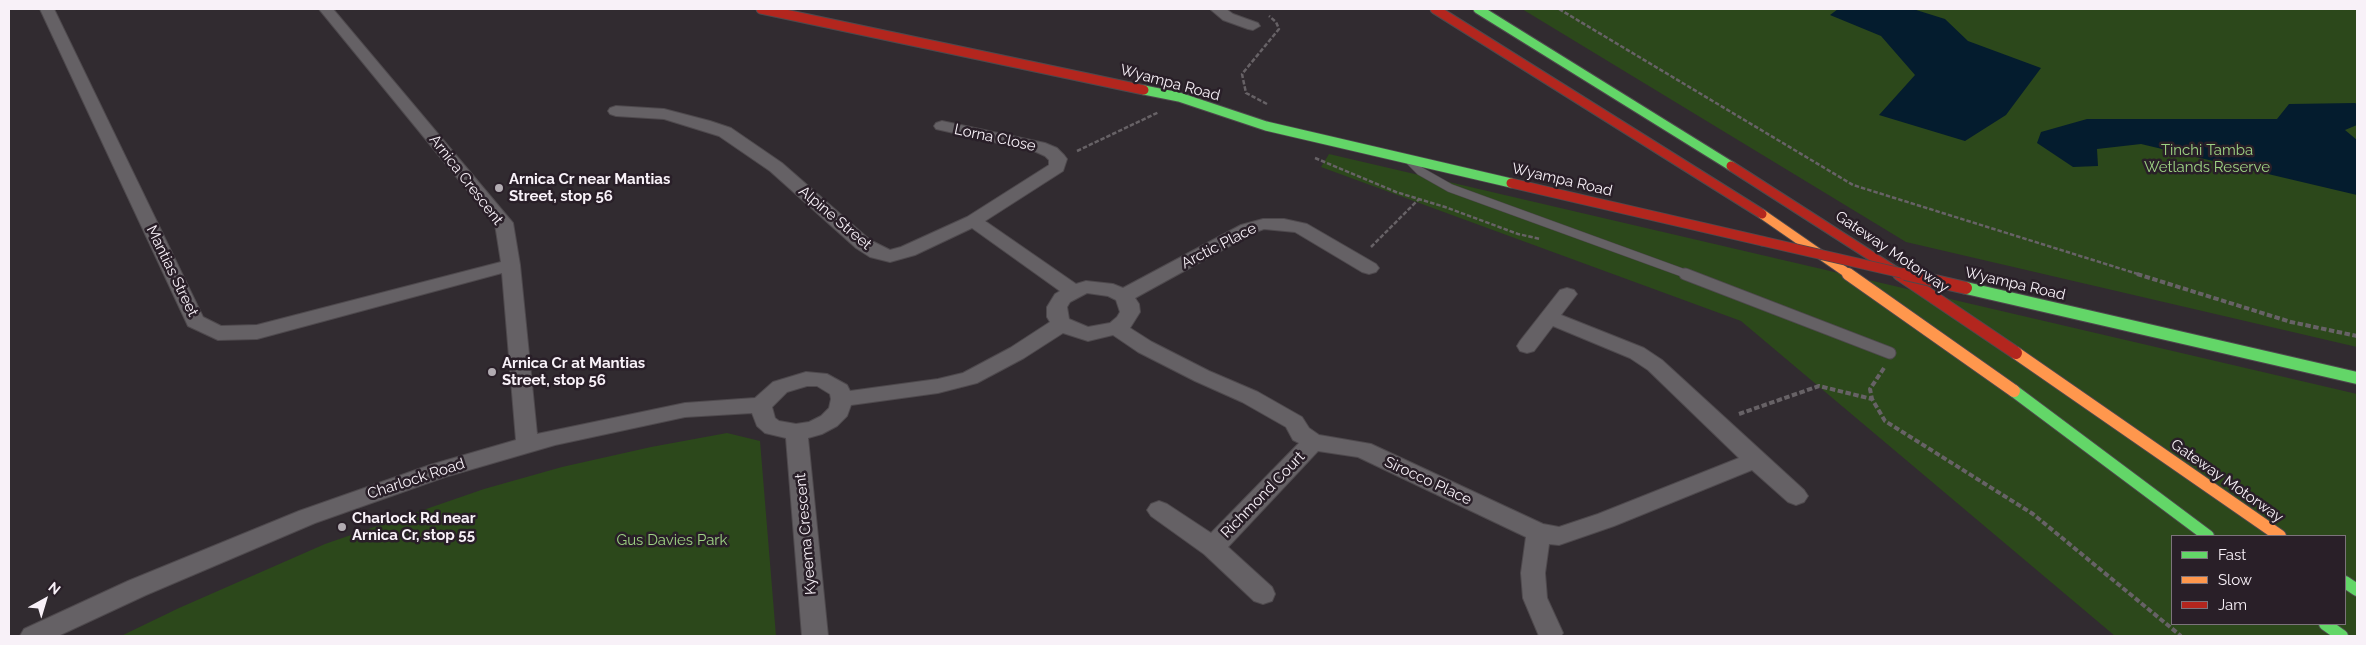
<!DOCTYPE html>
<style>
body{margin:0}
#map{position:relative;width:2366px;height:645px;overflow:hidden;background:#312b30;font-family:Raleway,sans-serif}
canvas{display:block}
.frame{position:absolute;inset:0;border:10px solid #f8f1f8;pointer-events:none}
.legend{position:absolute;left:2171px;top:535px;width:175px;height:90px;box-sizing:border-box;background:#291f28;border:1px solid #7c737b;margin:0;padding:6px 9px;list-style:none;font-size:15px;color:#f8f1f8}
.legend li{display:flex;align-items:center;gap:10px;height:25px}
.legend b{width:25px;border:1px solid #7c737b}
.north{position:absolute;left:20px;top:575px;width:50px;height:50px;-webkit-text-stroke:4px #291f28;paint-order:stroke;rotate:39deg;font-size:14px;font-weight:700;line-height:20px;text-align:center;color:#f8f1f8}
.north::after{content:'';display:block;margin:auto;width:18px;height:22px;background:#f8f1f8;clip-path:polygon(50% 0,100% 100%,50% 72%,0 100%)}
</style>
<div id="map">
<canvas width="2366" height="645"></canvas>
<div class="frame"></div>
<ul class="legend">
<li><b style="height:6px;background:#63d668"></b>Fast</li>
<li><b style="height:6px;background:#ff974d"></b>Slow</li>
<li><b style="height:6px;background:#b3261e"></b>Jam</li>
</ul>
<div class="north">N</div>
</div>
<script>
const ctx = document.querySelector('canvas').getContext('2d');
ctx.lineJoin = 'round';
function fill(path, color) {
  ctx.fillStyle = color;
  ctx.fill(path, 'evenodd');
}
function toPath(rows) {
  const path = new Path2D();
  for (const r of rows) {
    path.moveTo(r[0], r[1]);
    for (let i = 2; i < r.length; i += 2) path.lineTo(r[i], r[i + 1]);
  }
  return path;
}
function stroke(path, color, width, dash) {
  ctx.strokeStyle = color;
  ctx.lineWidth = width;
  ctx.lineCap = dash ? 'butt' : 'round';
  ctx.setLineDash(dash || []);
  ctx.stroke(path);
}
function label(font, color, halo, rows, align = 'center') {
  ctx.font = font + ' Raleway,sans-serif';
  ctx.lineWidth = 5;
  ctx.setLineDash([]);
  ctx.textBaseline = 'middle';
  ctx.strokeStyle = halo;
  ctx.fillStyle = color;
  for (const [text, x, y, turn = 0] of rows) {
    ctx.save();
    ctx.translate(x, y);
    ctx.rotate((+turn || 0) * Math.PI / 180);
    ctx.textAlign = isNaN(turn) ? turn : align;
    if (halo) ctx.strokeText(text, 0, 0);
    ctx.fillText(text, 0, 0);
    ctx.restore();
  }
}
const green = toPath([
 [1522,9,2357,9,2357,347,1906,242],
 [1329,154,2357,394,2357,636,2115,636,1741,321,1321,167],
 [2172,536,2345,536,2345,624,2172,624],
 [727,433,760,441,776,636,121,636,179,608,325,544,484,489,562,467,651,447]
]);
const water = toPath([
 [1838,9,1913,9,1945,19,1968,41,2041,68,2006,115,1965,141,1879,115,1915,75,1881,36,1830,15],
 [2355,103,2357,104,2357,125,2345,130,2357,140,2357,195,2141,144,2097,149,2098,166,2073,167,2037,143,2041,132,2087,119,2277,119,2289,104]
]);
const pathFar1 = toPath([
 [1559,9,1853,185,2141,275],
 [1267,104,1246,93,1242,74,1279,29,1276,22,1269,16],
 [1077,151,1159,112],
 [1315,158,1396,192,1445,207,1518,234,1540,239],
 [1371,247,1419,199]
]);
const path = toPath([
 [2137,274,2291,322,2357,336],
 [1884,368,1870,389,1872,399,1885,421,2033,514,2181,636],
 [1739,414,1819,386,1872,399]
]);
const laneFar1 = toPath([
 [1409,160,1420,171,1450,188,1689,275]
]);
const lane = toPath([
 [1685,274,1890,353]
]);
const street = toPath([
 [40,9,54,9,203,317,221,326,257,325,501,262,495,224,319,9,333,9,513,223,520,265,537,434,685,403,755,398,773,382,806,372,827,374,847,385,850,391,938,379,963,373,1010,348,1050,322,1047,317,1047,307,1055,294,1060,291,972,228,915,255,890,262,870,257,856,248,770,171,719,136,664,119,616,116,610,114,608,111,610,108,616,106,664,109,710,121,731,128,782,163,870,240,890,250,901,247,967,217,1049,165,1049,160,1045,156,1034,151,936,129,934,126,936,123,942,121,1045,143,1057,148,1064,155,1067,159,1063,171,985,221,1076,284,1086,281,1113,284,1123,288,1241,225,1263,219,1284,219,1307,224,1376,264,1379,268,1376,272,1369,274,1362,272,1295,232,1264,229,1253,233,1135,298,1139,304,1140,312,1130,328,1152,342,1209,371,1258,392,1302,417,1309,428,1319,435,1371,444,1543,524,1559,527,1598,514,1739,458,1648,370,1630,358,1553,326,1534,351,1527,353,1520,351,1517,346,1520,341,1560,290,1567,288,1574,290,1577,294,1561,315,1644,348,1662,360,1804,490,1808,496,1804,502,1796,505,1788,502,1752,470,1614,526,1559,545,1549,544,1545,573,1547,598,1563,633,1561,636,1539,636,1523,598,1521,573,1526,537,1358,457,1318,451,1228,547,1272,587,1275,594,1272,601,1263,604,1254,601,1204,554,1151,516,1147,510,1151,504,1159,501,1167,504,1211,533,1299,443,1293,440,1286,427,1242,402,1195,381,1138,352,1113,335,1088,341,1063,333,1024,358,977,383,938,393,851,405,847,416,837,426,822,434,808,438,828,636,802,636,786,438,765,433,757,426,752,413,685,417,555,445,445,477,315,523,146,595,58,636,20,636,24,629,128,581,299,511,430,465,516,440,502,273,257,339,218,340,188,326,40,9],
 [1087,293,1108,296,1116,300,1120,312,1117,317,1110,323,1088,327,1069,319,1067,307,1070,302,1087,293],
 [807,386,817,386,830,394,831,399,829,408,821,416,809,422,796,424,779,421,775,418,772,407,787,392,807,386],
 [1210,9,1226,9,1233,14,1258,23,1260,26,1253,30,1248,29,1223,20,1210,9]
]);
const fastFar1 = toPath([
 [1478,9,1731,166],
 [1144,90,1179,97,1266,126,1511,183]
]);
const fast = toPath([
 [1966,288,2357,378],
 [2014,391,2208,536],
 [2345,582,2357,590],
 [2325,624,2342,636]
]);
const slowFar1 = toPath([
 [1762,214,1850,275]
]);
const slow = toPath([
 [1848,274,2014,391],
 [2016,353,2280,536]
]);
const jamFar1 = toPath([
 [761,9,1144,90],
 [1435,9,1762,214],
 [1731,166,1901,275],
 [1511,183,1762,241]
]);
const jam = toPath([
 [1899,274,2016,353]
]);
const jamBridgeFar1 = toPath([
 [1762,241,1910,275]
]);
const jamBridge = toPath([
 [1905,274,1966,288]
]);
const markers = [
 [499,188,5,"#b2acb2"],
 [492,372,5,"#b2acb2"],
 [342,527,5,"#b2acb2"]
];
const streetNames = [
 ["Wyampa Road",1170,83,15],
 ["Lorna Close",995,138,12],
 ["Arnica Crescent",466,180,52],
 ["Wyampa Road",1562,180,13],
 ["Alpine Street",835,218,40],
 ["Arctic Place",1219,246,-27],
 ["Gateway Motorway",1892,252,34],
 ["Mantias Street",172,271,64],
 ["Wyampa Road",2015,284,13],
 ["Charlock Road",416,479,-18],
 ["Sirocco Place",1428,481,25],
 ["Gateway Motorway",2227,481,35],
 ["Richmond Court",1263,495,-46],
 ["Kyeema Crescent",806,534,-95]
];
const parkNames = [
 ["Tinchi Tamba",2207,150],
 ["Wetlands Reserve",2207,167],
 ["Gus Davies Park",672,540]
];
const poiNames = [
 ["Arnica Cr near Mantias",509,179],
 ["Street, stop 56",509,196],
 ["Arnica Cr at Mantias",502,363],
 ["Street, stop 56",502,380],
 ["Charlock Rd near",352,518],
 ["Arnica Cr, stop 55",352,535]
];
fill(green, '#2c481b');
fill(water, '#041c2e');
stroke(laneFar1, '#4e494d', 9);
stroke(lane, '#4e494d', 13);
stroke(street, '#4e494d', 2);
stroke(fastFar1, '#4e494d', 11);
stroke(fast, '#4e494d', 14);
stroke(slowFar1, '#4e494d', 11);
stroke(slow, '#4e494d', 14);
stroke(jamFar1, '#4e494d', 11);
stroke(jam, '#4e494d', 14);
stroke(pathFar1, '#676266', 2.5, [4.5, 2]);
stroke(path, '#676266', 4, [5.5, 2.5]);
stroke(laneFar1, '#656165', 8);
stroke(lane, '#656165', 11);
fill(street, '#656165');
stroke(fastFar1, '#63d668', 9);
stroke(fast, '#63d668', 12);
stroke(slowFar1, '#ff974d', 9);
stroke(slow, '#ff974d', 12);
stroke(jamFar1, '#b3261e', 9);
stroke(jam, '#b3261e', 12);
stroke(jamBridgeFar1, '#4e494d', 11, []);
stroke(jamBridge, '#4e494d', 14, []);
stroke(jamBridgeFar1, '#b3261e', 9);
stroke(jamBridge, '#b3261e', 12);
for (const [x, y, r, color] of markers) {
  const dot = new Path2D();
  dot.arc(x, y, r, 0, 2 * Math.PI);
  ctx.fillStyle = color;
  ctx.fill(dot);
  stroke(dot, '#291f28', 2);
}
label('15px', '#f8f1f8', '#291f28', streetNames);
label('15px', '#9ed384', '#291f28', parkNames);
label('bold 15px', '#f8f1f8', '#291f28', poiNames, 'left');
</script>
